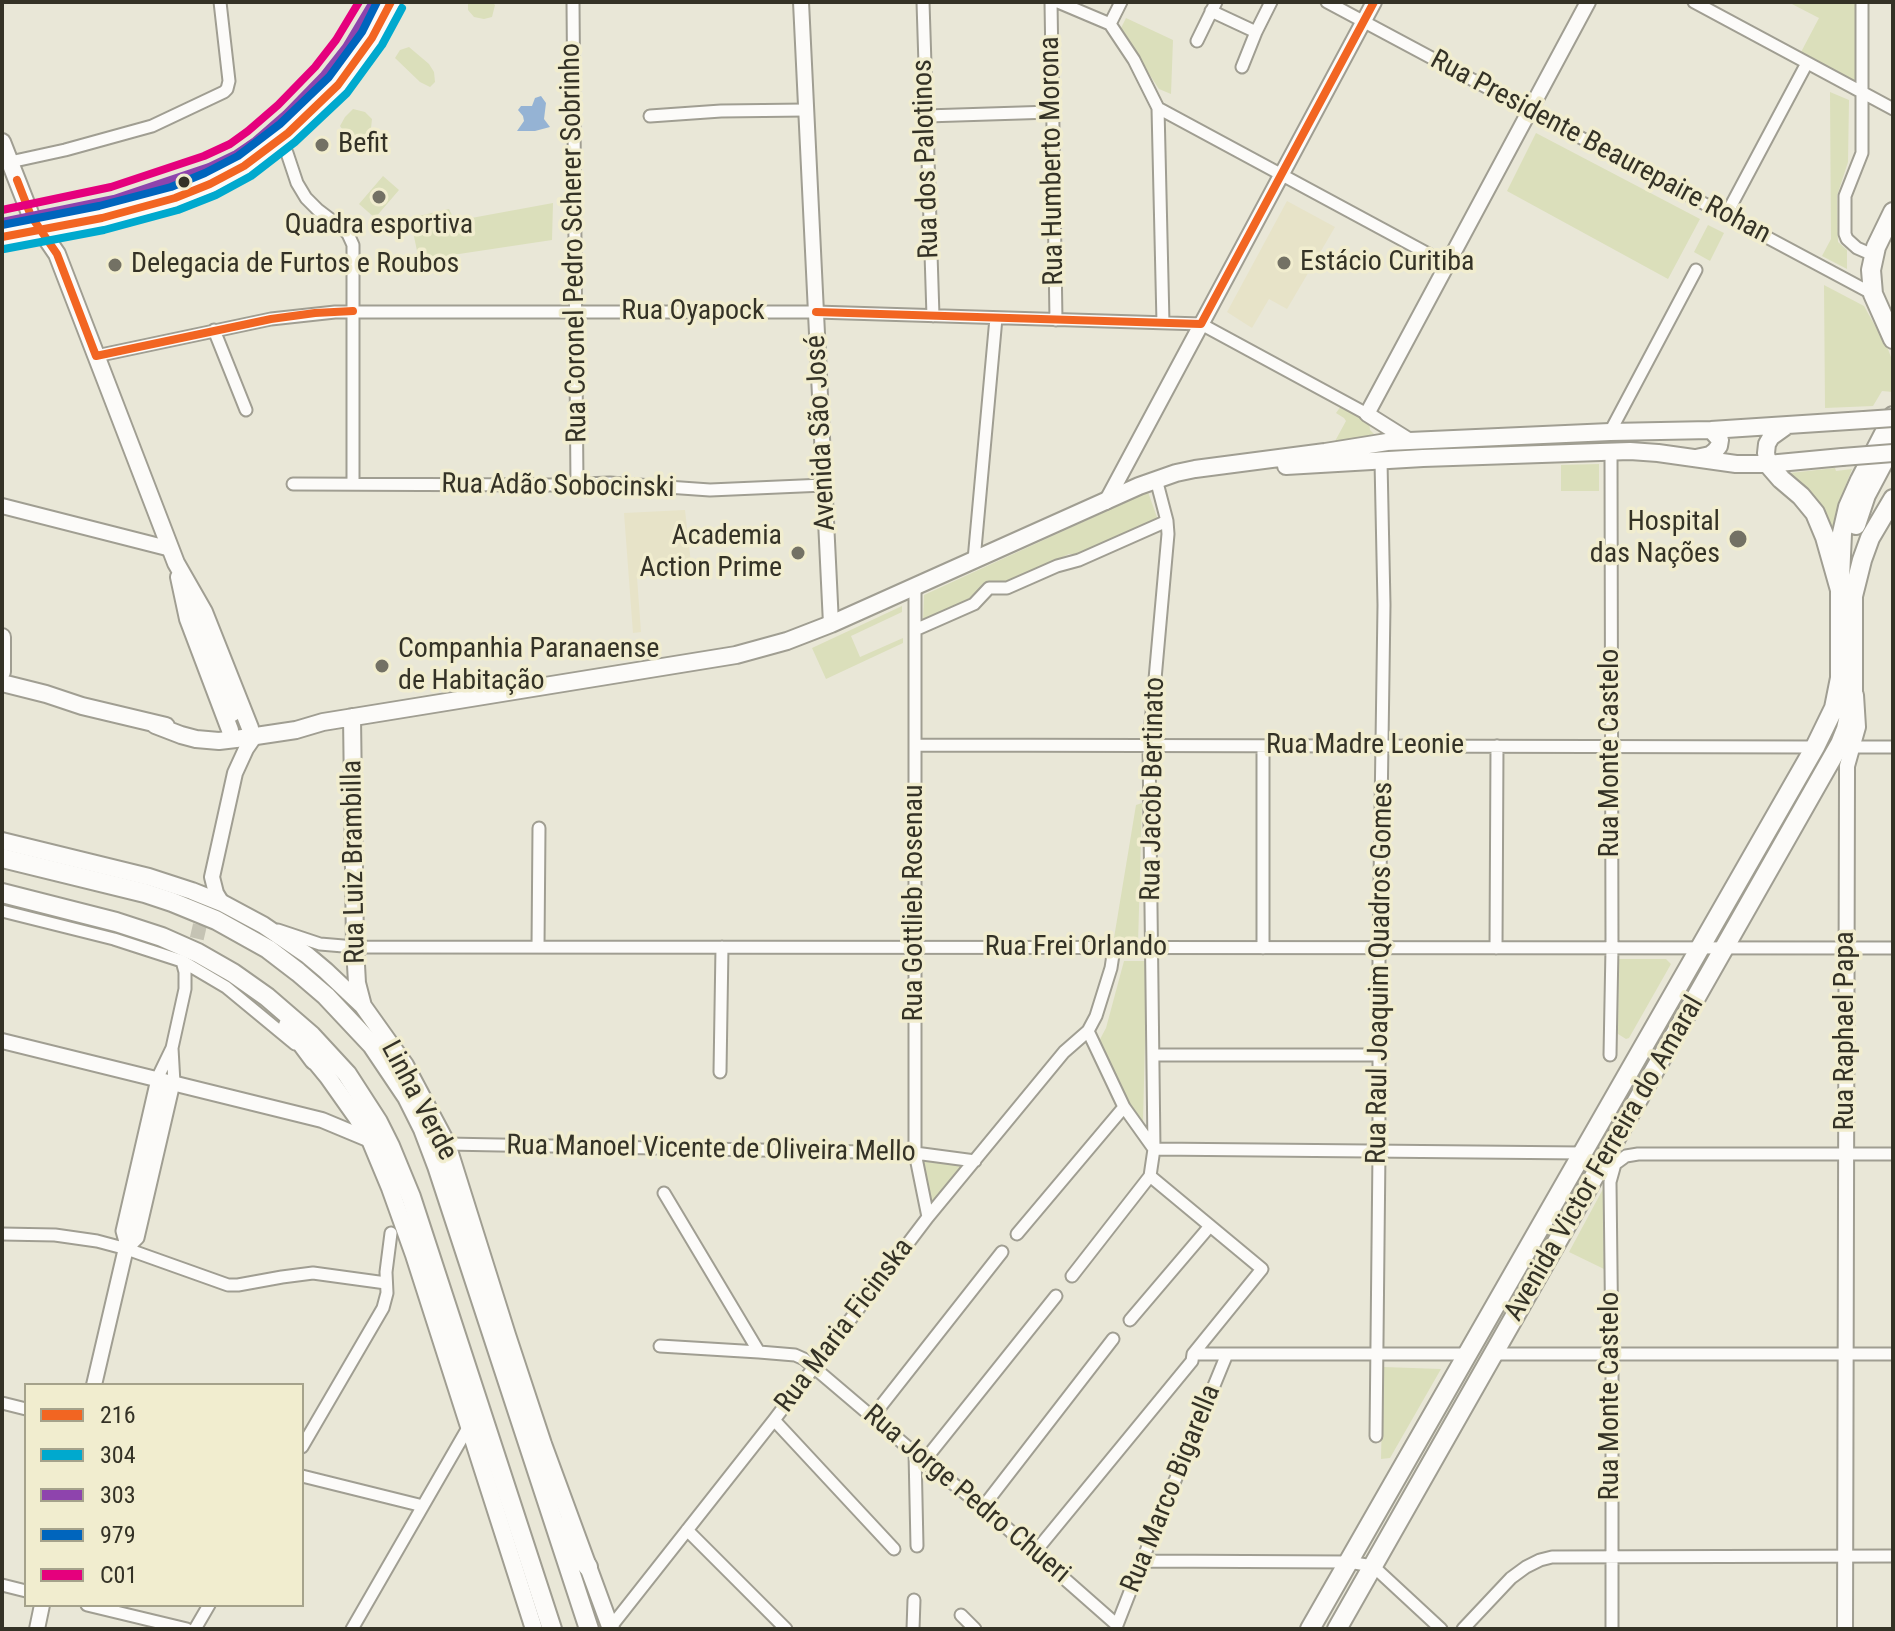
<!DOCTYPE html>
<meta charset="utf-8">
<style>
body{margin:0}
#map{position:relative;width:1895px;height:1631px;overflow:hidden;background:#e9e7d7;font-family:"Roboto Condensed",sans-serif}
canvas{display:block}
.frame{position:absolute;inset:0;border:4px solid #343226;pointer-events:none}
.legend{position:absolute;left:24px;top:1383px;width:280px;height:224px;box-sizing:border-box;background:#f1edcf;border:2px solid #a5a28b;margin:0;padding:10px 14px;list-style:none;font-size:24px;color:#343226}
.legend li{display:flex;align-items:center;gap:16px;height:40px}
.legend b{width:40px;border:2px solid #a5a28b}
</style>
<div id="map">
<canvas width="1895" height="1631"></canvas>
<div class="frame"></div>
<ul class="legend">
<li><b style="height:10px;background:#f26522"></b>216</li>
<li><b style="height:10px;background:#00a9ce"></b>304</li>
<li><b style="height:10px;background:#8e44ad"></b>303</li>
<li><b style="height:10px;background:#0065bd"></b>979</li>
<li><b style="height:10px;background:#e5007d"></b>C01</li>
</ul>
</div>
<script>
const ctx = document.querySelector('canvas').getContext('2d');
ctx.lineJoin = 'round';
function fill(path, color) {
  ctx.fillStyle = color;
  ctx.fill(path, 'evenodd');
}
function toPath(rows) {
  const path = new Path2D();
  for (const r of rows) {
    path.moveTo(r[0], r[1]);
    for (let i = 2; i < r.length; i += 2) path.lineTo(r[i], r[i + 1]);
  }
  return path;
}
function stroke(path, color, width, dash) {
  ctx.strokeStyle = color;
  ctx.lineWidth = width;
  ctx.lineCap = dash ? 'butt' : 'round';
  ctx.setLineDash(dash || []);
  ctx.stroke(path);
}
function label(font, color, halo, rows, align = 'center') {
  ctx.font = font + ' "Roboto Condensed",sans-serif';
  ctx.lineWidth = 7;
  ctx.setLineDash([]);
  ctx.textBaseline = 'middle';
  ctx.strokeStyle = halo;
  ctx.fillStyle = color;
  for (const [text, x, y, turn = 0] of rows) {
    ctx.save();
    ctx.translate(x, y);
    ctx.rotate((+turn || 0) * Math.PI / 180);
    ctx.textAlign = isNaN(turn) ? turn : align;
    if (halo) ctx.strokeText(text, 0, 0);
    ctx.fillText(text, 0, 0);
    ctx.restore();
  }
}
const built = toPath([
 [1287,201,1335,227,1287,309,1269,299,1252,328,1227,312],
 [685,510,692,572,637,577,641,632,633,633,624,513]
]);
const green = toPath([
 [468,2,492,2,495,5,492,17,484,19,474,17,468,10],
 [1788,2,1856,2,1856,84,1800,54,1819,18],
 [1126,18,1173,40,1171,94,1159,89,1120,30],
 [409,47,429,64,434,72,435,82,430,87,420,82,395,58,400,50],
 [1830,92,1849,100,1848,162,1837,196,1838,242,1847,250,1847,269,1822,256,1831,239],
 [353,109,365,112,372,119,371,128,363,137,354,139,346,135,340,126,345,117],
 [1536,133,1700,219,1668,279,1507,191],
 [383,176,399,190,375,218,359,204],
 [553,203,552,240,419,260,410,218,449,209,455,221],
 [1708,225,1724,233,1710,261,1694,252],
 [1824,285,1864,306,1888,349,1893,363,1893,392,1882,391,1873,406,1825,408],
 [1341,406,1369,421,1370,430,1374,434,1334,443,1346,421,1344,418,1336,413],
 [1599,464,1599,491,1561,491,1561,465],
 [1835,468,1836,471,1852,469,1836,512,1833,531,1816,499,1805,486,1790,475,1790,473],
 [1148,492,1158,520,1081,554,1069,554,1006,583,994,582,988,583,982,587,973,600,923,621,924,595],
 [902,606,902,612,851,636,860,657,903,638,903,643,826,679,812,648],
 [1142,803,1138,944,1113,944,1136,805],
 [1619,959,1666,959,1671,964,1629,1038,1626,1039,1618,1034],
 [1124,961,1147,961,1143,1122,1138,1124,1098,1043,1106,1028],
 [921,1161,964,1164,932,1205],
 [1603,1189,1604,1269,1569,1252],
 [1383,1367,1441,1369,1390,1458,1381,1459]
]);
const water = toPath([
 [541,96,546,103,544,119,550,127,535,131,517,131,524,121,523,116,518,110,521,106,532,106,535,98]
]);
const tertiaryTunnel = toPath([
 [192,959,209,886]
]);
const minor = toPath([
 [573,2,577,484],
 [923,2,933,316],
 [1051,2,1056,320],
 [1058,2,1110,24,1134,60,1158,108,1163,323],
 [1327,2,1873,294],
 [1694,2,1893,109],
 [1862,2,1862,153,1845,196,1845,234,1847,239,1857,248,1873,255],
 [1211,11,1256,32,1271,2],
 [1110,24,1121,2],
 [1197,41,1216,2],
 [1242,67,1256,32],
 [1158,108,1447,264],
 [650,116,721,111,806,110],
 [926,116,1052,112],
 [274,145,287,153,297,183,306,198,318,210,343,229,348,234,353,245,353,484],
 [10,162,65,150,152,126,224,92,227,89,229,81,220,2],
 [1726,215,1807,63],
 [214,330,246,410],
 [96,356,271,319,335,312,816,312,1201,324,1367,414],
 [1610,432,1696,270],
 [1156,479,1167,521,1168,534,1149,746,1154,1149,1583,1153],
 [293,484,554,485,610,483,710,490,824,485],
 [974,560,996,318],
 [915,586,915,1153,928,1217],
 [915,630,974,604,989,588,1007,588,1057,566,1079,560,1167,521],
 [915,745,1815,747],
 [1853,747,1893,747],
 [2,911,114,939,182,961,226,987,295,1044],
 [278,930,320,944,355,947,1893,948],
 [538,947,539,828],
 [1263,948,1263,746],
 [1496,948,1497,746],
 [172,1048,174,1083,138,1238,127,1249,122,1231,157,1079,172,1048,185,989,185,972,182,961],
 [1154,1055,1379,1055],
 [1610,1055,1612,948,1611,452],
 [720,1072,722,947],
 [447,1144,915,1153,975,1161],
 [664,1193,759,1352],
 [2,1234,55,1235,97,1241,127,1249,228,1285,238,1285,282,1277,313,1273,386,1283],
 [1017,1234,1124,1107],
 [1072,1276,1150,1176],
 [1130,1320,1210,1226],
 [660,1346,759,1352,795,1355,804,1359,924,1461,983,1507,1117,1625,1142,1561,1227,1354],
 [1193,1354,1467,1354],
 [1494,1354,1893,1354],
 [2,1403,26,1409],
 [873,1416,1002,1252],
 [774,1420,894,1549],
 [1376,1436,1379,1151,1379,948,1384,605,1381,461],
 [302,1447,383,1308,387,1293,386,1272,391,1233],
 [915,1453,917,1546],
 [924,1461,1056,1296],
 [302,1476,423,1506],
 [983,1507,1113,1339],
 [687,1530,786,1629],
 [1035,1552,1192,1361,1193,1354,1262,1269,1150,1176,1154,1149,1124,1107,1088,1031,1096,1016,1111,968,1114,948],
 [1142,1561,1348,1562,1373,1566,1441,1629],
 [2,1585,26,1591],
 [87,1605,187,1629],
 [961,1615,975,1629],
 [610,1628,774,1420,928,1217,1064,1052,1088,1031],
 [195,1629,209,1605],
 [352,1629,469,1426],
 [913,1629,914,1600],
 [1463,1629,1511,1578,1526,1567,1540,1560,1552,1557,1893,1556],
 [1612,1629,1612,1354,1610,1182,1615,1164,1626,1156,1638,1154,1893,1154]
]);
const tertiary = toPath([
 [801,2,831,624],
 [1410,441,1367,414,1588,2],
 [1106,502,1374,2],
 [2,506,171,549],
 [189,598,233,714],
 [222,903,216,893,212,877,235,773,246,749,255,736],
 [2,1041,322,1120,370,1140],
 [94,1385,162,1094],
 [37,1629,42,1605],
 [1845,1629,1847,775,1847,766,1858,727,1856,695]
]);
const secondary = toPath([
 [2,142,31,216,57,254,176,563,204,612,250,728],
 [1696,458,1710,455,1715,451,1719,446,1720,440,1711,430],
 [1768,464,1766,453,1767,444,1771,437,1785,427],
 [1286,466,1423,458,1630,451,1658,453,1736,464,1768,464,1842,457],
 [179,577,188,619,230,730],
 [2,637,2,672],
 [2,683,46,694,82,706,166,726],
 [352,717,355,947,357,983,363,1006],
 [155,725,181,735,196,739,219,741,236,739,296,730,323,722,736,655,787,641,831,624,1139,486,1176,473,1195,469,1325,452,1387,442,1610,432,1711,430,1864,420],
 [2,841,149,877,192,891,222,903,263,925,307,955,326,971,363,1006,405,1065,447,1144,507,1335,543,1444,611,1629],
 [314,1060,328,1077,357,1118,370,1140,390,1188,414,1255,534,1629]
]);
const primary = toPath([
 [1893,212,1876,247,1871,270,1873,294,1893,339],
 [2,237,102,218,175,198,210,184,244,166,259,156,288,133,338,85,372,38,391,2],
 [1856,525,1866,495,1893,444],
 [1840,579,1842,533,1848,507,1860,480,1893,416]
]);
const trunk = toPath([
 [2,858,145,893,172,902,216,920,268,949,298,972,326,996,372,1045,407,1097,423,1129,437,1166,589,1629],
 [2,893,116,922,162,937,198,953,233,973,267,997,311,1035,347,1074,378,1122,390,1146,411,1197,552,1629],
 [288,1025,314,1060],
 [561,1526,588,1567],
 [1310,1629,1815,747,1834,708,1840,678,1840,590,1825,537,1815,513,1801,496,1781,479,1768,464],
 [1337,1629,1840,744,1846,729,1853,698,1853,596,1862,560,1870,538,1893,499]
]);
const secondaryBridge = toPath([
 [1864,420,1893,418],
 [1842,457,1893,453]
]);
const bus1 = toPath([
 [17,180,31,216,57,254,96,356,271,319,315,313,353,311],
 [2,237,102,218,175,198,210,184,244,166,288,133,338,85,372,38,391,2],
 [816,312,1201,324,1374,2]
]);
const bus2 = toPath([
 [4,249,104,230,178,210,216,195,251,176,295,142,347,93,382,45,402,8]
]);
const bus3 = toPath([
 [2,222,114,199,209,167,236,154,255,141,286,114,324,75,346,47,373,2]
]);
const bus4 = toPath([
 [2,225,99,206,171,187,205,173,238,156,280,124,329,77,362,32,377,2]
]);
const bus5 = toPath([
 [2,210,111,187,204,156,230,144,248,131,278,105,315,67,336,40,359,2]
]);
const markers = [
 [322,145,8,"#737164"],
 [184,182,7,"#343226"],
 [379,197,8,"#737164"],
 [1284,263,8,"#737164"],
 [115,265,8,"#737164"],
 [1738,539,10,"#737164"],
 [798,553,8,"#737164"],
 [382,666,8,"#737164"]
];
const poiNames = [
 ["Befit",338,145],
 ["Quadra esportiva",379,226,"center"],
 ["Estácio Curitiba",1300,263],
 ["Delegacia de Furtos e Roubos",131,265],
 ["Hospital",1720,523,"right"],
 ["das Nações",1720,555,"right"],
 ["Academia",782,537,"right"],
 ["Action Prime",782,569,"right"],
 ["Companhia Paranaense",398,650],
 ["de Habitação",398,682]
];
const streetNames = [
 ["Rua Presidente Beaurepaire Rohan",1600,148,28],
 ["Rua dos Palotinos",927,159,-92],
 ["Rua Humberto Morona",1053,161,-91],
 ["Rua Coronel Pedro Scherer Sobrinho",575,243,-91],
 ["Rua Oyapock",693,312],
 ["Avenida São José",822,433,-93],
 ["Rua Adão Sobocinski",558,487,1],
 ["Rua Madre Leonie",1365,746],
 ["Rua Monte Castelo",1611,753,-90],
 ["Rua Jacob Bertinato",1154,789,-89],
 ["Rua Luiz Brambilla",355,862,-91],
 ["Rua Gottlieb Rosenau",915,903,-90],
 ["Rua Frei Orlando",1076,948],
 ["Rua Raul Joaquim Quadros Gomes",1381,973,-89],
 ["Rua Raphael Papa",1846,1031,-90],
 ["Linha Verde",418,1101,62],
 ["Rua Manoel Vicente de Oliveira Mello",711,1150,1],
 ["Avenida Victor Ferreira do Amaral",1605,1159,-60],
 ["Rua Maria Ficinska",845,1326,-53],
 ["Rua Monte Castelo",1611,1396,-90],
 ["Rua Marco Bigarella",1172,1489,-68],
 ["Rua Jorge Pedro Chueri",966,1495,40]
];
fill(built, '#e7e3c8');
fill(green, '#dbdfbb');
fill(water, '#95b3d4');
stroke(tertiaryTunnel, '#c5c3b4', 14, [14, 7]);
stroke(minor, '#a09e92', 15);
stroke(tertiary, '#a09e92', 18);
stroke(secondary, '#a09e92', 20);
stroke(primary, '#a09e92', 22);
stroke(trunk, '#a09e92', 22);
stroke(minor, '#fcfbf9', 11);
stroke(tertiary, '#fcfbf9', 14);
stroke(secondary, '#fcfbf9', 16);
stroke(primary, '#fcfbf9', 18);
stroke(trunk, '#fcfbf9', 18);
stroke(secondaryBridge, '#a09e92', 20, []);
stroke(secondaryBridge, '#fcfbf9', 16);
stroke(bus1, '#f26522', 8);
stroke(bus2, '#00a9ce', 8);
stroke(bus3, '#8e44ad', 8);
stroke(bus4, '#0065bd', 8);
stroke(bus5, '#e5007d', 8);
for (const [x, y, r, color] of markers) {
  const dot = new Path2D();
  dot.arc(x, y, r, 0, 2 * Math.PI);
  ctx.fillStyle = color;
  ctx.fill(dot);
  stroke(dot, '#f1edcf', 3);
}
label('28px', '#343226', '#f1edcf', poiNames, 'left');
label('28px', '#343226', '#f1edcf', streetNames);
</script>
